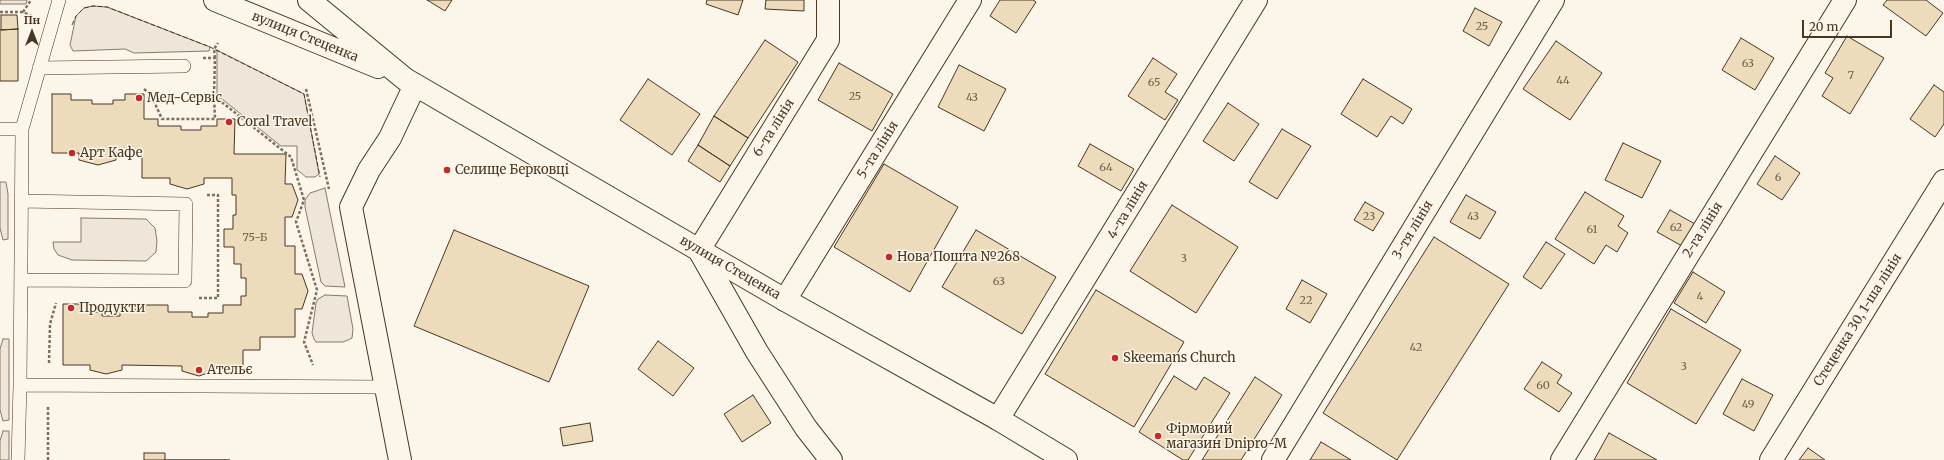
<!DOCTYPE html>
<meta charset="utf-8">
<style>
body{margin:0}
#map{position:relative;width:1944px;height:460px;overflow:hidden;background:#fbf6e9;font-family:Merriweather,serif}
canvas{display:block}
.north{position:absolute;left:12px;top:12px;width:40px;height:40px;-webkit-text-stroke:3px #fbf6e9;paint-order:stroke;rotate:0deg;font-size:11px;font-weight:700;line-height:16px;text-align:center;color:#4a3520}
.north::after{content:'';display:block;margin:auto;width:14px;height:18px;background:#4a3520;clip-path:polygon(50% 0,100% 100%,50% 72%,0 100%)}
.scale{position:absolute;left:1802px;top:20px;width:90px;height:18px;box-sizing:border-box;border:2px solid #4a3520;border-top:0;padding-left:5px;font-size:12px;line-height:14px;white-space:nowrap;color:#4a3520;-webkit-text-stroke:3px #fbf6e9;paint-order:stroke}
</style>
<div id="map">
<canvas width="1944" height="460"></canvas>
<div class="north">Пн</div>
<div class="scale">20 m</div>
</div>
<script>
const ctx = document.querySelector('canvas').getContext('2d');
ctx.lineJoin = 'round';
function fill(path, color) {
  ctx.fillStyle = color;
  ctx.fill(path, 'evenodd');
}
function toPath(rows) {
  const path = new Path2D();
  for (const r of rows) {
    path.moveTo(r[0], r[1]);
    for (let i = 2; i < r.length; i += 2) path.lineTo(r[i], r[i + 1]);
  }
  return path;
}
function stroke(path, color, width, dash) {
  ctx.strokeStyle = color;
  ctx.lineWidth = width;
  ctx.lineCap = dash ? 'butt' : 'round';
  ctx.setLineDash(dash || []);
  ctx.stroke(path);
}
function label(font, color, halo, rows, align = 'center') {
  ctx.font = font + ' Merriweather,serif';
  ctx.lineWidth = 3;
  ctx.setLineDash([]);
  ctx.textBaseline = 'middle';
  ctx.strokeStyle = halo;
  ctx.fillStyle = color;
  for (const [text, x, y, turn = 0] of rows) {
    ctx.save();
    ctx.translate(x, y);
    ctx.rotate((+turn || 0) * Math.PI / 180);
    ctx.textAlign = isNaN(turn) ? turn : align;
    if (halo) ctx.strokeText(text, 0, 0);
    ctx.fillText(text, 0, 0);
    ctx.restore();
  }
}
const green = toPath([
 [0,0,27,0,26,4,0,4,0,0],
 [93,6,107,7,210,47,209,51,134,53,125,49,73,51,70,45,76,16,84,8,93,6],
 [217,50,304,94,319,174,315,177,306,177,300,172,297,170,297,146,281,146,217,95,217,50],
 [0,182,6,182,8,194,8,239,3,240,0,228,0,182],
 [325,188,345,287,325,286,321,282,305,207,305,200,310,193,325,188],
 [81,218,146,219,155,228,157,241,156,252,146,261,72,260,58,255,54,249,53,242,81,242,81,218],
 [325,295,347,296,353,329,352,338,348,340,343,342,316,342,314,339,312,333,316,303,318,299,325,295],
 [3,339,9,339,9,420,3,421,0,410,0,349,3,339],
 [3,431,9,431,9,460,0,460,0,441,3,431]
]);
const building = toPath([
 [427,0,452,0,445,11,427,0],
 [707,0,743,0,738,15,706,4,707,0],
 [766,0,804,0,804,11,765,9,766,0],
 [1000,0,1033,0,1036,2,1016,33,990,16,1000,0],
 [1887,0,1926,0,1943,13,1926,36,1883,5,1887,0],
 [1475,8,1502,22,1489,46,1463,31,1475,8],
 [1,15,17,15,18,29,1,30,1,15],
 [18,29,18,81,0,81,0,30,18,29],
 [1847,36,1884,58,1850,114,1822,96,1833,78,1825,73,1847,36],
 [1741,38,1774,58,1755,90,1722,70,1741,38],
 [765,40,798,62,748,138,714,116,765,40],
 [1556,41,1602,73,1570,120,1523,89,1556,41],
 [1153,58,1177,74,1165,92,1178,100,1165,120,1128,96,1153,58],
 [839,63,893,94,872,131,818,100,839,63],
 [959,65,1006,89,984,131,938,107,959,65],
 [648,79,700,114,672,155,620,120,648,79],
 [1363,79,1412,109,1403,124,1391,116,1377,137,1341,114,1363,79],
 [1934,85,1944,92,1944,124,1935,137,1910,119,1934,85],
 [52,94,71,94,71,100,92,100,92,104,113,104,113,100,125,100,125,94,144,94,144,119,158,119,158,126,181,126,181,130,201,130,201,126,217,126,217,119,235,119,234,154,286,154,285,184,292,184,298,200,292,217,285,217,285,246,295,246,295,274,302,274,308,291,302,309,295,309,295,337,260,337,260,350,243,350,243,366,213,366,213,371,199,376,182,371,182,366,122,365,122,370,106,374,90,370,90,365,63,365,63,304,80,304,80,312,102,312,102,316,120,316,120,312,135,312,135,305,168,305,168,312,192,312,192,317,208,317,208,313,223,313,223,305,241,305,241,296,246,296,246,278,241,278,241,264,234,264,234,247,224,247,224,229,233,229,233,215,236,215,236,195,232,195,232,178,204,178,204,184,187,189,170,184,170,178,142,178,142,153,116,153,116,160,98,165,79,160,79,153,52,153,52,94],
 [1228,103,1259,124,1234,161,1203,141,1228,103],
 [714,116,748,138,730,166,698,145,714,116],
 [1282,129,1311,146,1277,199,1249,182,1282,129],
 [1623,143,1661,161,1642,198,1605,180,1623,143],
 [1090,144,1134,169,1121,191,1078,166,1090,144],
 [698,145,730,166,720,182,688,161,698,145],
 [1775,156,1800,173,1782,200,1757,184,1775,156],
 [884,164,958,207,910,292,834,247,884,164],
 [1585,192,1624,216,1618,226,1628,233,1617,252,1606,245,1594,264,1555,239,1585,192],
 [1466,195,1496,212,1480,239,1450,222,1466,195],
 [1365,202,1384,213,1373,231,1354,220,1365,202],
 [1172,205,1238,247,1196,313,1130,271,1172,205],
 [1670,210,1695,224,1682,246,1657,232,1670,210],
 [454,230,589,286,549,382,414,326,454,230],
 [976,230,1056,277,1022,334,942,287,976,230],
 [1434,237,1509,284,1397,460,1323,413,1434,237],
 [1546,242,1565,254,1541,289,1523,277,1546,242],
 [1693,272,1725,292,1706,323,1674,303,1693,272],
 [1302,280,1327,294,1310,323,1286,309,1302,280],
 [1096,290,1184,342,1134,427,1045,374,1096,290],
 [1671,309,1741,350,1696,424,1627,383,1671,309],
 [658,341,694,368,673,396,638,369,658,341],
 [1542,362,1562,375,1557,383,1572,393,1559,412,1524,389,1542,362],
 [1174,376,1196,390,1204,377,1230,393,1188,460,1183,460,1139,432,1174,376],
 [1255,377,1282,395,1241,460,1202,460,1255,377],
 [1742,379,1773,395,1754,431,1723,414,1742,379],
 [753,395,771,423,742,442,724,414,753,395],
 [590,423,593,441,563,446,560,428,590,423],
 [1609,433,1657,460,1594,460,1609,433],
 [1321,442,1351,460,1310,460,1321,442],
 [1808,448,1825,460,1799,460,1808,448],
 [144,453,165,453,165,460,230,460,144,460,144,453]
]);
const path = toPath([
 [0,12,23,12,32,16],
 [23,12,31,0],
 [203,58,215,58,214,96,291,157,304,200,296,222,317,290,304,342,313,365],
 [215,58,214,49,218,43],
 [144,89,151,95,162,119,215,119,214,96],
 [306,89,329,189],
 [199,298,218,298,218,195,206,195],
 [49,363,50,324,56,303],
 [48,407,48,460]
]);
const lane = toPath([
 [39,68,184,66],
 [0,129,22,129],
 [21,201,186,204,185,281,21,280],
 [20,385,386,387],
 [18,460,20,385,22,129,59,0]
]);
const street = toPath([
 [828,0,828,40,699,250,757,352,806,428,831,460],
 [785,300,970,0],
 [998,419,1256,0],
 [400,460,351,207,369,170,390,138,415,85],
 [1273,460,1553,0],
 [1562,460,1845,0],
 [1771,460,1944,181]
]);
const secondary = toPath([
 [215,0,378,67],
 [309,0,405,79,785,300,998,419,1066,460]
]);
const fence = toPath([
 [72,25,76,16,84,8,93,6,107,7,210,47,304,94,320,177]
]);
const markers = [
 [139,98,4,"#c62828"],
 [229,122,4,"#c62828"],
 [72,153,4,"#c62828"],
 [447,170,4,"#c62828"],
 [889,257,4,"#c62828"],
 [71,308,4,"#c62828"],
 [1115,358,4,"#c62828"],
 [199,370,4,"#c62828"],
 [1158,436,4,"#c62828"]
];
const numberNames = [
 ["25",1482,27],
 ["63",1748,64],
 ["7",1851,76],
 ["44",1563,81],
 ["65",1154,83],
 ["25",855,97],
 ["43",972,98],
 ["64",1106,168],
 ["6",1778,178],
 ["23",1369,217],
 ["43",1473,217],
 ["62",1676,228],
 ["61",1592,230],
 ["75-Б",255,238],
 ["3",1184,259],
 ["63",999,282],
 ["4",1700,297],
 ["22",1306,301],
 ["42",1416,348],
 ["3",1684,367],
 ["60",1543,386],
 ["49",1748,405]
];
const streetNames = [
 ["вулиця Стеценка",305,37,22],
 ["6-та лінія",774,128,-58],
 ["5-та лінія",878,150,-58],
 ["4-та лінія",1128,210,-59],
 ["3-тя лінія",1413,230,-59],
 ["2-га лінія",1703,230,-58],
 ["вулиця Стеценка",730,268,30],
 ["Стеценка 30, 1-ша лінія",1858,320,-58]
];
const poiNames = [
 ["Мед-Сервіс",147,98],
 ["Coral Travel",237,122],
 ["Арт Кафе",80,153],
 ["Селище Берковці",455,170],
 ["Нова Пошта №268",897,257],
 ["Продукти",79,308],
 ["Skeemans Church",1123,358],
 ["Ательє",207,370],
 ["Фірмовий",1166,429],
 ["магазин Dnipro-M",1166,444]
];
fill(green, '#ede6d9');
stroke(green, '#887966', 1);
fill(building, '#ecdcbc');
stroke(building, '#4a3520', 1);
stroke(lane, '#4a3520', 14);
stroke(street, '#4a3520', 24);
stroke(secondary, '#4a3520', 24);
stroke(path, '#7f6f5c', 2.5, [3, 2]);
stroke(lane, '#fbf6e9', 13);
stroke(street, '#fbf6e9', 22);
stroke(secondary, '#fbf6e9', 22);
stroke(fence, '#4a3520', 1, [5, 2]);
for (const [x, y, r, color] of markers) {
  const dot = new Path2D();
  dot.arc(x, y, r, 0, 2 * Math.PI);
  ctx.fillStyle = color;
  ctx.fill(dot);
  stroke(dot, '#fbf6e9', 1.5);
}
label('11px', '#725f47', null, numberNames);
label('13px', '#4a3520', '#fbf6e9', streetNames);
label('13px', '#4a3520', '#fbf6e9', poiNames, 'left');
</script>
